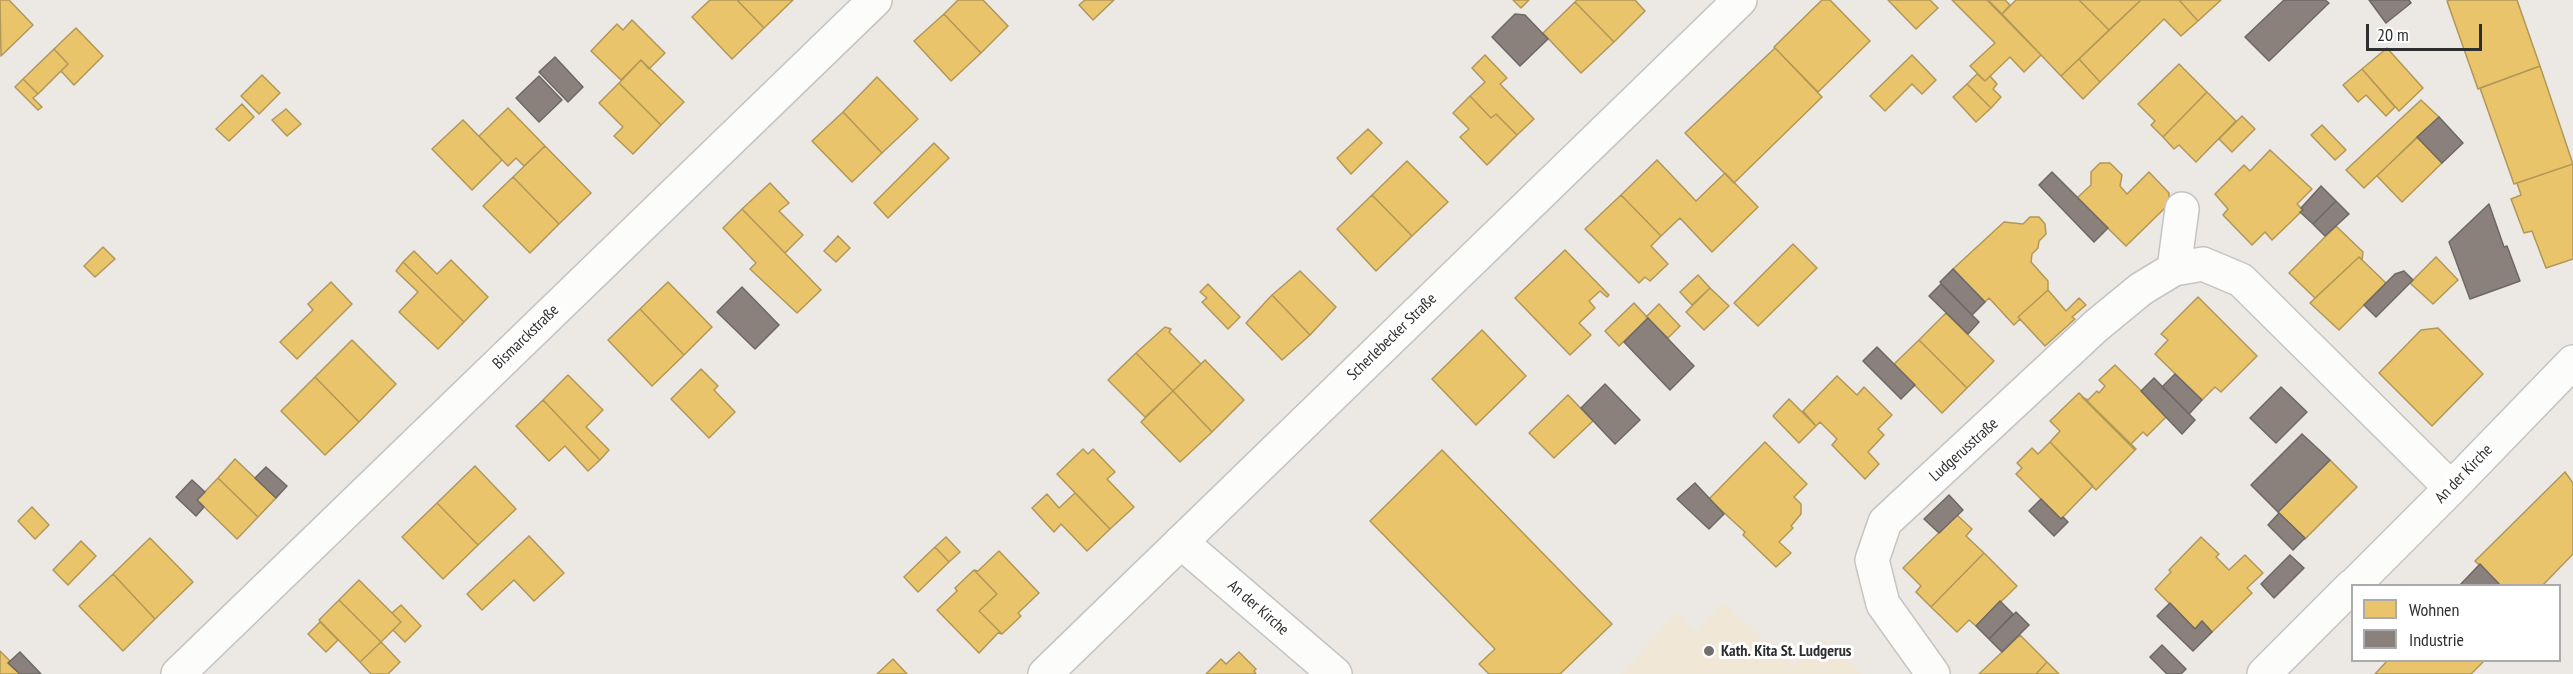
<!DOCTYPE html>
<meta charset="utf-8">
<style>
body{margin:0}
#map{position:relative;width:2573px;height:674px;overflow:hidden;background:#ece8e3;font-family:"PT Sans Narrow",sans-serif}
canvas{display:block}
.legend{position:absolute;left:2351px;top:584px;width:210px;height:78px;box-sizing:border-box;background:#fff;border:2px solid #ababab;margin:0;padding:8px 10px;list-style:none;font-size:18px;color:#2e2e2e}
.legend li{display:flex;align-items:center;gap:12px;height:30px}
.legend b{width:30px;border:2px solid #ababab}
.scale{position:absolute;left:2366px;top:24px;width:116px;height:27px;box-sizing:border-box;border:3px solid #2e2e2e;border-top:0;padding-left:8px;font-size:18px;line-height:21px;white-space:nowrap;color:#2e2e2e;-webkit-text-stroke:4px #fff;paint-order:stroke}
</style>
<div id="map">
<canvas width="2573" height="674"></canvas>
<ul class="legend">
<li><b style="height:16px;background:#e9c46a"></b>Wohnen</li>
<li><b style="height:16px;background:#8a817c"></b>Industrie</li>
</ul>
<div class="scale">20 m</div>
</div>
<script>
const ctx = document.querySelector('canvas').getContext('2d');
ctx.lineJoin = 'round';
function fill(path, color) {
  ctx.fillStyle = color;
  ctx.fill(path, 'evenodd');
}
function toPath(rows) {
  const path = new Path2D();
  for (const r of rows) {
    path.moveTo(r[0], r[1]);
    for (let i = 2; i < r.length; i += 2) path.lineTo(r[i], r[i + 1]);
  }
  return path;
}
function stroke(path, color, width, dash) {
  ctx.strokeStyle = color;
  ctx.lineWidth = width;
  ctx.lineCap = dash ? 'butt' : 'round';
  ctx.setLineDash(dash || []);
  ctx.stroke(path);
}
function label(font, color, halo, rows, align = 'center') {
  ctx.font = font + ' "PT Sans Narrow",sans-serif';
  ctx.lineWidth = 6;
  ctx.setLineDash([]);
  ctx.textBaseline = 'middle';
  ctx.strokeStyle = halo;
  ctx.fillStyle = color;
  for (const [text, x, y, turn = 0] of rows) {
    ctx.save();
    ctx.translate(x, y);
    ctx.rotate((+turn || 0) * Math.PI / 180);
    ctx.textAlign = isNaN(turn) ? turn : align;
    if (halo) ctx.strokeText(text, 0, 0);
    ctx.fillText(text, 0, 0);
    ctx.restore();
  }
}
const education = toPath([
 [1723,603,1793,665,1824,638,1863,674,1622,674,1676,612,1696,632]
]);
const homes = toPath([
 [0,0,9,0,33,25,1,56,0,0],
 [710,0,737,0,764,28,732,59,692,17,710,0],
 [737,0,793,0,764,28,737,0],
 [958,0,983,0,1008,26,981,53,944,14,958,0],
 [1085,0,1114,0,1093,20,1079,5,1085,0],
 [1513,0,1529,0,1521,8,1513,0],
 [1577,0,1635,0,1645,11,1614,42,1575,2,1577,0],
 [1822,0,1830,0,1870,41,1818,92,1774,47,1822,0],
 [1888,0,1930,0,1938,8,1916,29,1888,0],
 [1952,0,1987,0,2041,55,2024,72,2010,57,1985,81,1970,66,1995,43,1952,0],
 [1988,0,2005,0,2010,5,2002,14,1988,0],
 [2016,0,2079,0,2109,30,2061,76,2002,14,2016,0],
 [2079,0,2141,0,2109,30,2079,0],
 [2141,0,2179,0,2198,21,2181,36,2164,19,2100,82,2079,59,2141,0],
 [2179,0,2221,0,2198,21,2179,0],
 [2450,0,2517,0,2540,66,2478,89,2447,1,2450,0],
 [1575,2,1614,42,1581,73,1543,33,1575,2],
 [944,14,981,53,951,81,914,41,944,14],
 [632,20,665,53,649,69,641,60,621,80,591,51,617,24,623,30,632,20],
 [76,28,103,56,74,85,61,71,68,64,54,49,76,28],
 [1775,48,1822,97,1734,183,1685,133,1775,48],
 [2387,48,2423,88,2399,111,2362,69,2387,48],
 [54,49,68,64,38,94,23,79,54,49],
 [1485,55,1507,78,1500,84,1534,119,1517,135,1496,114,1491,118,1470,96,1485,82,1472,68,1485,55],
 [1912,55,1936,80,1922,94,1912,84,1885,111,1870,96,1912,55],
 [2079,59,2100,82,2083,99,2061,76,2079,59],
 [641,60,684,102,661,125,619,83,641,60],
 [2179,64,2207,92,2163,137,2151,125,2155,121,2138,104,2179,64],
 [2540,66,2573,164,2514,184,2480,88,2540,66],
 [2362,69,2395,107,2386,116,2366,95,2358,102,2343,85,2362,69],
 [1977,74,1985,81,1990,76,1997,84,1993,89,2001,97,1991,108,1967,84,1977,74],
 [262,75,280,93,259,114,241,96,262,75],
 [877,77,918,119,882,153,843,112,877,77],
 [23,79,38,94,33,98,42,107,38,110,15,87,23,79],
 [619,83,661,125,633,154,614,136,623,127,599,103,619,83],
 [1967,84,1991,108,1976,122,1953,97,1967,84],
 [2207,92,2236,121,2196,162,2179,145,2174,149,2163,137,2207,92],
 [1470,96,1491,118,1496,114,1517,135,1487,165,1460,137,1469,129,1453,113,1470,96],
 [2421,100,2439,117,2364,188,2346,170,2421,100],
 [242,104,254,117,229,141,216,129,242,104],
 [508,108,545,146,524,166,516,158,508,166,479,136,508,108],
 [286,109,301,124,287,136,272,120,286,109],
 [843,112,882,153,852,182,812,141,843,112],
 [2242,116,2255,129,2232,152,2219,139,2242,116],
 [463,120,502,160,472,190,432,149,463,120],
 [2322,125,2346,150,2335,160,2311,135,2322,125],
 [1368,129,1382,143,1351,174,1337,158,1368,129],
 [2417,137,2442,163,2402,202,2377,176,2417,137],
 [934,143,949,158,888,218,874,203,934,143],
 [545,146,591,193,559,224,513,177,545,146],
 [2270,150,2312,189,2297,204,2303,210,2272,240,2265,232,2252,245,2223,215,2228,209,2215,194,2244,165,2250,171,2270,150],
 [1657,160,1696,201,1725,173,1758,207,1712,252,1680,218,1661,236,1621,195,1657,160],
 [1407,161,1448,202,1412,236,1372,195,1407,161],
 [2100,163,2110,163,2122,175,2120,186,2127,194,2149,172,2169,193,2169,204,2126,246,2077,198,2091,185,2091,172,2100,163],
 [2573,164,2573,259,2546,268,2532,231,2524,233,2511,199,2521,195,2517,183,2573,164],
 [513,177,559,224,530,253,483,206,513,177],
 [770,183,789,203,779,211,803,235,785,253,742,209,770,183],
 [1372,195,1412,236,1376,271,1337,229,1372,195],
 [1621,195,1661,236,1651,246,1668,264,1650,281,1645,277,1639,283,1585,229,1621,195],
 [742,209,821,290,797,313,750,269,756,263,723,228,742,209],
 [2030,217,2039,217,2045,224,2046,234,2039,241,2038,248,2032,254,2031,262,2048,281,2048,290,2018,317,2020,319,2014,325,1989,298,1985,302,1953,269,2004,222,2023,224,2030,217],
 [2336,226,2363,252,2362,260,2359,257,2315,298,2289,273,2336,226],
 [838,236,850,248,836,262,824,251,838,236],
 [1793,244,1817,268,1758,326,1734,303,1793,244],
 [103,247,115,259,95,277,84,266,103,247],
 [1565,250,1609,295,1607,297,1600,291,1589,301,1595,308,1579,323,1591,335,1570,355,1515,298,1565,250],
 [414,251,437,274,451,260,488,297,464,322,403,262,414,251],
 [2359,257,2386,283,2339,330,2310,303,2359,257],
 [2436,257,2458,280,2433,304,2410,283,2436,257],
 [403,262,464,322,438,349,399,312,418,292,396,271,403,262],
 [1300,271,1336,307,1310,335,1272,295,1300,271],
 [1698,275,1710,288,1692,305,1680,292,1698,275],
 [331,282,352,304,297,359,280,342,313,310,308,304,331,282],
 [668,282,712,327,684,355,640,309,668,282],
 [1208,284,1240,317,1228,329,1202,302,1207,298,1200,292,1208,284],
 [1710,288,1729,306,1704,330,1686,312,1710,288],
 [2048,290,2066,311,2079,298,2086,305,2072,317,2075,319,2045,346,2018,317,2048,290],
 [1272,295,1310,335,1282,360,1246,323,1272,295],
 [2198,297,2257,356,2221,392,2215,387,2202,400,2155,354,2168,340,2161,334,2198,297],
 [1634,303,1648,318,1619,346,1605,331,1634,303],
 [1659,304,1680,326,1668,338,1646,317,1659,304],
 [640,309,684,355,652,386,608,340,640,309],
 [1946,313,1994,361,1967,388,1919,340,1946,313],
 [1165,327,1171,329,1169,332,1201,364,1173,391,1136,353,1165,327],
 [2438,328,2483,374,2432,426,2379,373,2421,330,2438,328],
 [1482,330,1526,376,1476,425,1432,379,1482,330],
 [352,340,396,384,359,422,315,377,352,340],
 [1919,340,1967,388,1942,413,1894,364,1919,340],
 [1136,353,1173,391,1145,417,1108,380,1136,353],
 [1205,360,1244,400,1212,432,1173,391,1205,360],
 [2115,365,2167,416,2147,436,2143,432,2131,444,2135,448,2134,449,2082,397,2088,400,2097,391,2099,393,2105,386,2099,380,2115,365],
 [701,369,718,386,714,390,735,412,709,438,671,399,701,369],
 [568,375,603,410,586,427,609,450,600,460,543,400,568,375],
 [1837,376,1857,395,1864,387,1892,415,1878,429,1884,435,1868,452,1879,464,1865,479,1832,445,1837,439,1820,422,1816,426,1803,411,1837,376],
 [315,377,359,422,325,455,281,411,315,377],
 [1173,391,1212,432,1180,462,1141,422,1173,391],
 [2079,393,2136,449,2096,490,2050,442,2060,431,2050,421,2079,393],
 [1568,395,1593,421,1554,458,1529,433,1568,395],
 [1789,399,1816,426,1799,443,1773,416,1789,399],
 [543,400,600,460,588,471,565,446,549,461,516,426,543,400],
 [1765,442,1807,484,1794,497,1801,504,1801,514,1791,526,1793,528,1779,542,1791,553,1776,567,1743,535,1745,532,1709,499,1765,442],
 [2050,442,2093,486,2061,519,2016,474,2022,468,2017,463,2032,448,2038,454,2050,442],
 [1083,449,1088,454,1093,449,1115,472,1107,479,1134,507,1110,529,1057,474,1083,449],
 [1442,450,1612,624,1560,674,1489,674,1479,664,1495,649,1370,521,1442,450],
 [235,459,276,498,258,517,218,478,235,459],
 [2330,460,2357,487,2305,539,2278,512,2330,460],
 [475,466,516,509,478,545,437,503,475,466],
 [2565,472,2573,483,2573,554,2542,586,2501,586,2475,561,2565,472],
 [218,478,258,517,237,539,197,500,218,478],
 [1075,493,1110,529,1087,551,1061,524,1054,532,1032,508,1047,494,1059,508,1075,493],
 [437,503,478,545,443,579,402,537,437,503],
 [32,507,49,525,35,539,18,521,32,507],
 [1957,515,1972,529,1966,536,1984,553,1931,607,1916,592,1921,586,1903,568,1957,515],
 [529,536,564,573,534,601,514,580,482,610,467,594,529,536],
 [946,537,960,552,949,562,935,547,946,537],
 [2201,537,2219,554,2216,557,2229,570,2245,555,2263,573,2247,588,2252,593,2212,632,2202,621,2195,629,2155,589,2171,572,2169,570,2201,537],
 [150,538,193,582,155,619,113,574,150,538],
 [81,541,96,556,68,585,53,570,81,541],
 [935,547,949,562,918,592,904,577,935,547],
 [999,551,1039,593,1018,613,1021,616,1002,634,979,611,997,594,974,570,978,571,999,551],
 [1984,553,2017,586,1976,626,1969,620,1957,632,1931,607,1984,553],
 [974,570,997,594,979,611,1002,634,998,633,979,653,937,610,957,591,955,588,974,570],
 [113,574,155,619,123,651,79,606,113,574],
 [359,580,401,622,381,642,339,600,359,580],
 [339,600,381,642,360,662,319,620,339,600],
 [401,605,421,626,405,642,393,630,401,622,392,613,401,605],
 [320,622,338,640,326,652,308,634,320,622],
 [2020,635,2047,662,2036,674,1979,674,2020,635],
 [381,642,400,662,388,674,371,674,360,662,381,642],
 [0,651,10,661,8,663,20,674,0,674,0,651],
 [1239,652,1256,669,1254,671,1256,674,1206,674,1221,659,1226,664,1239,652],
 [893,659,907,674,877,674,893,659],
 [2388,660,2485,660,2471,674,2375,674,2388,660],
 [2047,662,2059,674,2036,674,2047,662]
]);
const industry = toPath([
 [2284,0,2325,0,2329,3,2269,61,2245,37,2284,0],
 [2369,0,2409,0,2411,3,2386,23,2369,0],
 [1515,14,1525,15,1548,39,1520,66,1492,37,1515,14],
 [555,57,583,87,568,102,539,72,555,57],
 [539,76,562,100,539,122,516,98,539,76],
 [2439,117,2463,143,2442,163,2417,137,2439,117],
 [2052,172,2108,228,2094,242,2039,185,2052,172],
 [2321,186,2336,201,2313,224,2300,212,2303,210,2301,208,2321,186],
 [2336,201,2349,214,2325,236,2313,224,2336,201],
 [2489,204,2504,247,2507,246,2520,281,2470,299,2449,242,2489,204],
 [1953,269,1985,302,1972,315,1940,282,1953,269],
 [2404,271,2413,280,2376,317,2364,305,2395,274,2404,271],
 [1941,284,1979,322,1968,334,1929,296,1941,284],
 [742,287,779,325,755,349,717,312,742,287],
 [1648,318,1694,366,1670,390,1624,342,1648,318],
 [1877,347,1915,385,1901,399,1863,361,1877,347],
 [2175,374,2202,400,2189,414,2162,387,2175,374],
 [2154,378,2195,420,2182,434,2141,391,2154,378],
 [1605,384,1640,420,1615,444,1581,408,1605,384],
 [2281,387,2307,412,2276,443,2250,418,2281,387],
 [2302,434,2330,460,2278,512,2251,485,2302,434],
 [266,467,287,486,276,498,255,478,266,467],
 [192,480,205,492,197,500,204,507,196,516,176,497,192,480],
 [1695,483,1724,514,1709,529,1677,499,1695,483],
 [1949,495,1963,510,1939,533,1924,519,1949,495],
 [2041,499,2061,519,2063,517,2068,522,2054,536,2029,511,2041,499],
 [2279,513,2305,538,2293,550,2268,525,2279,513],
 [2290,555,2304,568,2274,598,2261,584,2290,555],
 [2480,564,2501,586,2459,586,2480,564],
 [2000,601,2013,614,1989,639,1976,626,2000,601],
 [2170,603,2195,629,2202,621,2212,632,2193,651,2157,616,2170,603],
 [2016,612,2029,625,2002,652,1989,639,2016,612],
 [2162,645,2186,669,2181,674,2167,674,2150,657,2162,645],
 [20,652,41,674,20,674,8,663,20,652]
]);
const street = toPath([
 [2174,269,2182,209],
 [1181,542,1335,674],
 [2353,586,2451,488,2573,362],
 [178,674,875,0],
 [1933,674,1883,604,1872,560,1885,522,2096,326,2141,289,2174,269,2203,264,2241,280,2451,488],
 [2264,674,2352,586]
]);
const secondary = toPath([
 [1045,674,1740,0]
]);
const markers = [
 [1709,651,6,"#706f6d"]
];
const streetNames = [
 ["Bismarckstraße",526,337,-44],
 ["Scherlebecker Straße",1392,337,-44],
 ["Ludgerusstraße",1964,450,-42],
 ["An der Kirche",2464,474,-46],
 ["An der Kirche",1258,608,41]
];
const poiNames = [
 ["Kath. Kita St. Ludgerus",1721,651]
];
fill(education, '#f0e7d7');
fill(homes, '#e9c46a');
stroke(homes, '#b19758', 1.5);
fill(industry, '#8a817c');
stroke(industry, '#6e6865', 1.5);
stroke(street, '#c5c4c5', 36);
stroke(secondary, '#c5c4c5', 36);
stroke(street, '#fcfcfb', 33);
stroke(secondary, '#fcfcfb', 33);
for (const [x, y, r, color] of markers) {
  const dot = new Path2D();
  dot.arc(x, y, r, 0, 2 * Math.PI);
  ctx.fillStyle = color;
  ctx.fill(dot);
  stroke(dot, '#fff', 2);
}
label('16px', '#2e2e2e', '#fff', streetNames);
label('bold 16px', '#2e2e2e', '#fff', poiNames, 'left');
</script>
